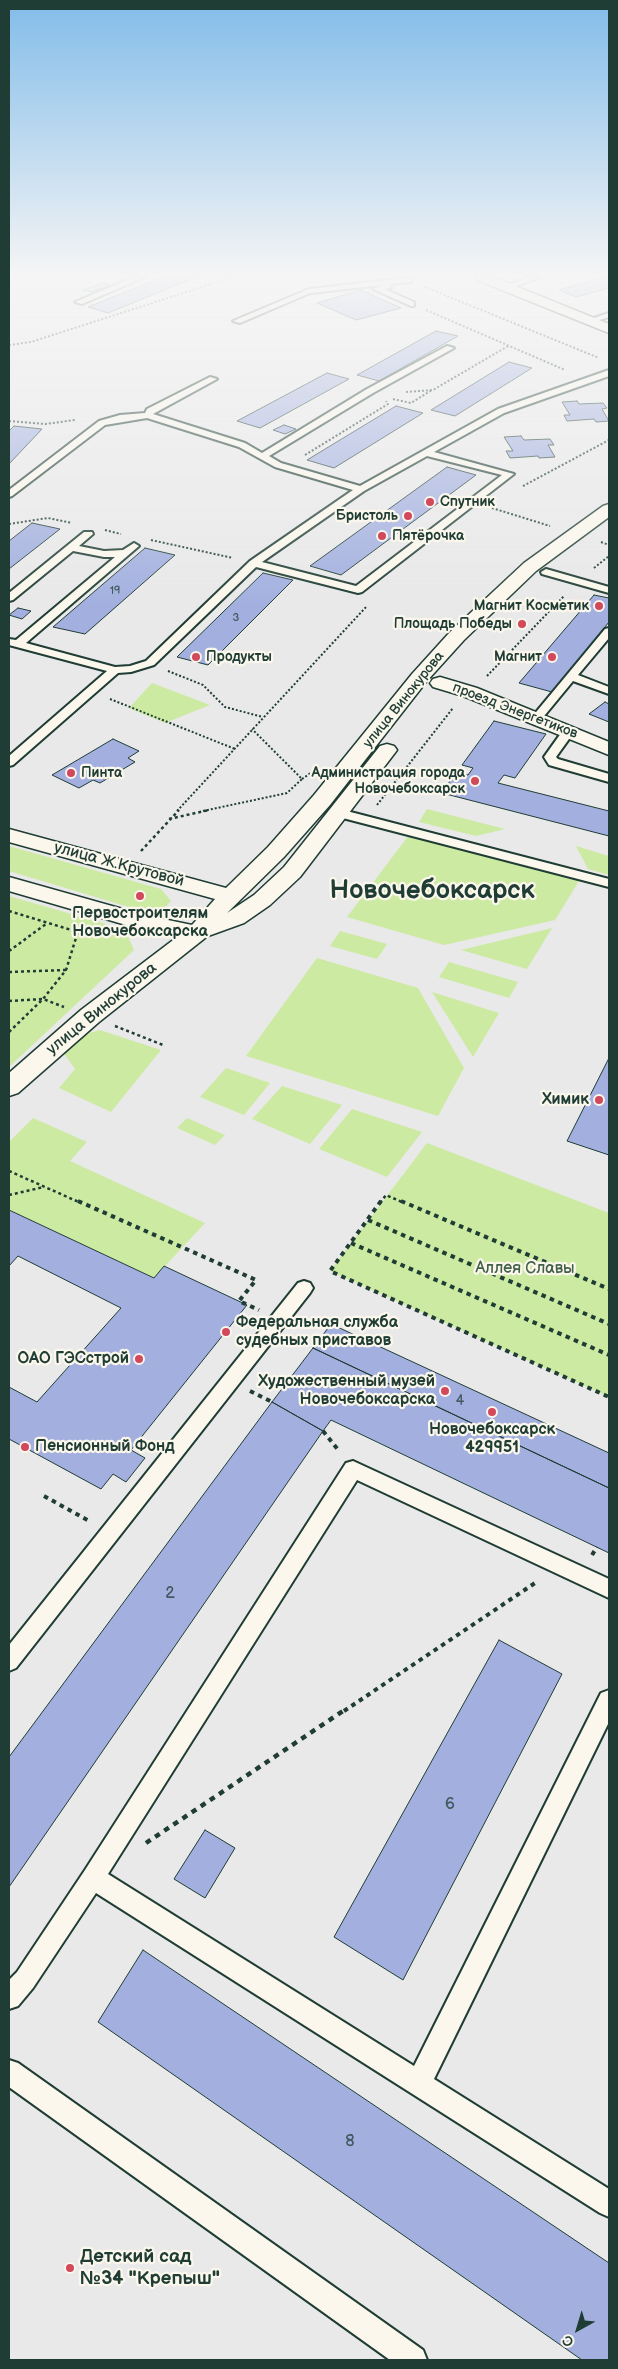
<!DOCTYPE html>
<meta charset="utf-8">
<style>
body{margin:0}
#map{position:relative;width:618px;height:2369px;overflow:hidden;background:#e9e9e9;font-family:"Balsamiq Sans",sans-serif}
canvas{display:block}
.frame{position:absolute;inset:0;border:10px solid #1f3d34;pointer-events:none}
.north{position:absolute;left:553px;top:2304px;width:50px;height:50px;-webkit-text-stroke:4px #fbf7ec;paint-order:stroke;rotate:219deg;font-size:14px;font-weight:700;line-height:20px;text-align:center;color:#1f3d34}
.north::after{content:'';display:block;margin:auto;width:18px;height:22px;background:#1f3d34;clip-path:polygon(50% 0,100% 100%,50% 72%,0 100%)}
</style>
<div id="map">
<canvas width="618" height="2369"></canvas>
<div class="frame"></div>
<div class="north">С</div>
</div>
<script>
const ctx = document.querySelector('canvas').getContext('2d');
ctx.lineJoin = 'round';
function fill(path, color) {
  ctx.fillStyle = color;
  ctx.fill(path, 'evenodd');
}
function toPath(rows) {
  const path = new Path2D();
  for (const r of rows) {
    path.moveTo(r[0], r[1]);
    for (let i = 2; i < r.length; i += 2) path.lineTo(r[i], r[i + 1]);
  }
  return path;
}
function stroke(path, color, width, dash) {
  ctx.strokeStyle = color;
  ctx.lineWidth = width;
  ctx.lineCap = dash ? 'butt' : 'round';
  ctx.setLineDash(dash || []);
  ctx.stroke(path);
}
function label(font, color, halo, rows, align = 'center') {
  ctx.font = font + ' "Balsamiq Sans",sans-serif';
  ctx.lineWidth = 4.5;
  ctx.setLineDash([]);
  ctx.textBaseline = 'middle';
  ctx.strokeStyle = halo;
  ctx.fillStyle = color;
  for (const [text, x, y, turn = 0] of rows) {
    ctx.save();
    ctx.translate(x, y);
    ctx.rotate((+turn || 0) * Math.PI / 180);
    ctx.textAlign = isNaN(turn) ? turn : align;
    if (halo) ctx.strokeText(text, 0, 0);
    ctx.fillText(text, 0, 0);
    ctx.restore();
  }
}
const green = toPath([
 [152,683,210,705,165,723,129,708],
 [427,809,505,829,476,836,419,822],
 [409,835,579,881,555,920,444,945,347,917],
 [9,846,161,889,171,901,164,909,142,911,9,871],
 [576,846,609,856,609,875,588,869],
 [9,896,106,924,127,934,134,950,9,1067],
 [552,928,527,969,461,950],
 [340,931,387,944,377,959,330,946],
 [317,958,418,988,464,1068,438,1116,246,1056],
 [449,962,518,982,509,998,439,977],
 [432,992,499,1013,473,1057],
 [100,1030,161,1050,111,1112,59,1088,75,1069,60,1048,74,1037],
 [226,1068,270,1083,244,1115,200,1097],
 [282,1086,342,1105,310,1144,252,1119],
 [352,1109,422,1132,387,1177,319,1149],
 [33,1118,87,1142,70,1161,205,1223,154,1278,9,1210,9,1142],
 [187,1118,225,1135,215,1145,177,1128],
 [427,1143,609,1213,609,1397,330,1271]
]);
const building = toPath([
 [163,277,196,277,108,313,88,307,163,277],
 [604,277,609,277,609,288,576,297,559,290,604,277],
 [103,283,111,285,92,292,83,290,103,283],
 [361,290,401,308,356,320,317,303,361,290],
 [436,331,458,336,379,381,357,375,436,331],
 [509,362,532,368,455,416,431,410,509,362],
 [327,373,349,379,260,428,237,421,327,373],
 [577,401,579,404,603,403,607,408,602,409,609,421,596,422,594,419,567,421,564,415,570,415,562,402,577,401],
 [396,406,423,413,334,468,307,460,396,406],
 [284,425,296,429,285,434,273,430,284,425],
 [14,426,42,429,9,464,9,431,14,426],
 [521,436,524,440,550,439,554,445,548,445,555,457,539,458,538,456,510,458,506,451,513,451,504,437,521,436],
 [447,467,476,475,341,575,310,566,447,467],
 [32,523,60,529,9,569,9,541,32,523],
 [145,548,175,555,85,634,53,627,145,548],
 [263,573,293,580,208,665,177,657,263,573],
 [594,595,609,598,609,622,552,692,519,683,594,595],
 [18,608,31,611,22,619,9,615,18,608],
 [605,702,609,704,609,722,589,714,605,702],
 [494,721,546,734,515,778,504,775,498,783,609,811,609,836,442,793,456,772,468,775,473,768,462,765,494,721],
 [113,739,139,751,128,758,135,762,100,783,93,780,79,788,52,775,113,739],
 [609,1058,609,1155,567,1141,609,1058],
 [9,1210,154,1278,164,1266,247,1305,131,1450,145,1458,126,1482,113,1474,101,1489,9,1439,9,1387,37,1402,121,1308,18,1256,9,1266,9,1210],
 [331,1324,609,1453,609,1488,313,1348,331,1324],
 [313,1348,609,1488,609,1553,331,1420,323,1431,272,1402,313,1348],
 [272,1402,323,1431,9,1887,9,1757,272,1402],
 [499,1640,562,1674,403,1980,334,1937,499,1640],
 [205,1830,235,1848,205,1898,174,1879,205,1830],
 [143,1950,609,2263,609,2360,582,2360,98,2022,143,1950]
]);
const pathFar3 = toPath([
 [425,287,599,358],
 [426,310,565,370],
 [9,345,31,342,233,277],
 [406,392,433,390,508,346],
 [393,399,411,403,432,390],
 [9,421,45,424,75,420],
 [305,455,388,404,386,401],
 [523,486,609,440],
 [492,508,550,526],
 [9,524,48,518,72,523],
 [105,530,121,534],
 [151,540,233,558],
 [601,542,609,545],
 [594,568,609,556],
 [168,671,203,685,225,707,263,717],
 [487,676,564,596],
 [110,699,235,749],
 [302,779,312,772],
 [377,805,453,708],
 [177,811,366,607],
 [203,811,287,793,302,779,252,729]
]);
const pathFar2 = toPath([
 [169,819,209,810],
 [141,851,179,810],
 [9,911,78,932],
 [9,951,46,924],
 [9,972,66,970],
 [9,1001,43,999,64,1007],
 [115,1026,163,1045],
 [9,1032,43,999,66,970,80,925],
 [9,1171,81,1203],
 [9,1195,44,1187],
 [380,1203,386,1195,404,1203]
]);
const pathFar1 = toPath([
 [78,1201,256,1280,239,1301,259,1310],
 [381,1201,330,1271,609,1397],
 [401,1201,609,1289],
 [368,1220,609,1324],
 [351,1243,609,1355],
 [250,1391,272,1402],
 [323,1431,339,1451],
 [44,1496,91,1522],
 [592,1555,597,1547],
 [344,1711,538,1581]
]);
const path = toPath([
 [146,1843,346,1709]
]);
const service = toPath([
 [134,277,145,277,82,304,75,302,134,277],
 [528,277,540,277,509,289,502,287,528,277],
 [408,278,412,280,411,282,390,284,391,288,384,289,414,302,414,306,411,306,373,289,383,285,310,293,240,323,233,321,309,289,408,278],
 [609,313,609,317,589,323,585,321,609,313],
 [447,346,454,348,373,393,269,456,281,463,360,486,498,409,609,370,609,376,504,413,434,452,514,474,362,592,358,593,256,567,154,665,131,672,118,673,13,765,9,766,9,756,107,671,9,645,9,639,16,640,115,557,104,557,73,551,13,600,9,601,9,593,84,532,92,532,93,534,79,546,104,551,123,550,134,543,139,546,26,643,115,667,130,666,146,661,250,561,353,490,275,467,239,447,147,418,105,425,12,496,9,497,9,490,99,421,120,415,145,413,147,409,210,377,217,379,153,414,245,443,262,453,367,389,447,346],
 [427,456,502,475,356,586,262,562,364,491,427,456],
 [546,569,609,587,609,593,542,574,541,572,546,569],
 [609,628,609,638,578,675,609,687,609,694,573,681,540,721,532,721,530,719,532,717,605,629,609,628],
 [568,728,574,732,556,757,558,759,609,774,609,782,549,765,544,757,564,729,568,728],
 [339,809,609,879,609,887,335,816,333,813,335,810,339,809],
 [304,1281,310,1283,313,1288,310,1293,16,1668,9,1671,9,1645,298,1283,304,1281],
 [353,1461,609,1579,609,1598,357,1480,108,1874,414,2066,601,1693,609,1690,609,1722,434,2079,609,2189,609,2217,600,2213,96,1893,33,1988,18,2006,9,2009,9,1980,17,1972,85,1870,346,1463,353,1461],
 [9,2060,18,2063,423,2350,427,2360,390,2360,9,2087,9,2060]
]);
const minor = toPath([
 [440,677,477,688,609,742,609,755,463,696,433,687,430,683,433,679,440,677]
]);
const tertiary = toPath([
 [475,277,493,277,609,324,609,333,477,280,475,277],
 [197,926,205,928,209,933,205,938,99,1022,18,1093,9,1096,9,1073,81,1010,189,928,197,926]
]);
const secondary = toPath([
 [609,504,609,517,536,571,464,640,426,682,330,805,284,857,227,913,254,895,284,867,380,746,387,744,394,746,397,750,394,754,300,877,270,905,244,923,197,940,133,927,9,891,9,877,144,915,192,925,215,899,9,842,9,829,226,888,268,847,314,795,412,674,450,632,524,563,603,506,609,504]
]);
const markers = [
 [430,502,5,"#d1495b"],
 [408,516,5,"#d1495b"],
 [382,536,5,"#d1495b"],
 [599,606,5,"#d1495b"],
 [522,624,5,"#d1495b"],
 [196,657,5,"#d1495b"],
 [552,657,5,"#d1495b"],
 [71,773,5,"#d1495b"],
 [475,781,5,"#d1495b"],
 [140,896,5,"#d1495b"],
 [599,1100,5,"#d1495b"],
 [226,1332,5,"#d1495b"],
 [139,1359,5,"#d1495b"],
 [445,1391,5,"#d1495b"],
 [492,1412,5,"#d1495b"],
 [25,1447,5,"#d1495b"],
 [70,2268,5,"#d1495b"]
];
const farNumbernames = [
 ["19",115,591],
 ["3",236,618]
];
const farPoinames = [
 ["Спутник",440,502,"left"],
 ["Бристоль",398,516],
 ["Пятёрочка",392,536,"left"],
 ["Магнит Косметик",589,606],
 ["Площадь Победы",512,624],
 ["Продукты",206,657,"left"],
 ["Магнит",542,657],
 ["Пинта",81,773,"left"],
 ["Администрация города",465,773],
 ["Новочебоксарск",465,789]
];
const farStreetnames = [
 ["улица Винокурова",404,700,-51],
 ["проезд Энергетиков",515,711,21]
];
const numberNames = [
 ["4",460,1401]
];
const streetNames = [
 ["улица Ж.Крутовой",119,865,15],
 ["улица Винокурова",102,1009,-39]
];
const poiNames = [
 ["Первостроителям",140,914,"center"],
 ["Новочебоксарска",140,932,"center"],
 ["Химик",589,1100],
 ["Федеральная служба",236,1323,"left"],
 ["судебных приставов",236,1341,"left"],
 ["ОАО ГЭСстрой",129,1359],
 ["Художественный музей",435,1382],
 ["Новочебоксарска",435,1400],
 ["Новочебоксарск",492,1430,"center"],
 ["429951",492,1448,"center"],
 ["Пенсионный Фонд",35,1447,"left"]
];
const parkNames = [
 ["Аллея Славы",525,1269]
];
const nearNumbernames = [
 ["2",170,1594],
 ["6",450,1805],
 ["8",350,2142]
];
const nearPoinames = [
 ["Детский сад",80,2257],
 ["№34 \"Крепыш\"",80,2279]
];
const townNames = [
 ["Новочебоксарск",432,891]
];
fill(green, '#cceaa2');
fill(building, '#a2afdf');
stroke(building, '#1f3d34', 1);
stroke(service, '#1f3d34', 4);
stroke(minor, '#1f3d34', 3);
stroke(tertiary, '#1f3d34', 3);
stroke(secondary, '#1f3d34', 3);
stroke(pathFar3, '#1f3d34', 2, [2, 2]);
stroke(pathFar2, '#1f3d34', 2.5, [3, 3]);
stroke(pathFar1, '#1f3d34', 4, [4.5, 4.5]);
stroke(path, '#1f3d34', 4.5, [5.5, 5.5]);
fill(service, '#fbf7ec');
fill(minor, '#fbf7ec');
fill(tertiary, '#fbf7ec');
fill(secondary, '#fbf7ec');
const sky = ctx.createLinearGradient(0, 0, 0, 609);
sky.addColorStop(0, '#82bce9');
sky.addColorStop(0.45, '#f5f5f5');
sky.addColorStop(1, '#f5f5f500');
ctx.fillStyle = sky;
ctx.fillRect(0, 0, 618, 609);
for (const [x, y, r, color] of markers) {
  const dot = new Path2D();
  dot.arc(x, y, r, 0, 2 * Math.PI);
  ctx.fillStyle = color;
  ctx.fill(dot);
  stroke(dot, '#fbf7ec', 2);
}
label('11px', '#405a5f', null, farNumbernames);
label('bold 14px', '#1f3d34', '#fbf7ec', farPoinames, 'right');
label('14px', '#1f3d34', '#fbf7ec', farStreetnames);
label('14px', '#405a5f', null, numberNames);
label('16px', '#1f3d34', '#fbf7ec', streetNames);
label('bold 16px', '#1f3d34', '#fbf7ec', poiNames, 'right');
label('16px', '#42604a', '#fbf7ec', parkNames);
label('16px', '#405a5f', null, nearNumbernames);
label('bold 19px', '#1f3d34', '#fbf7ec', nearPoinames, 'left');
label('bold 26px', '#1f3d34', '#fbf7ec', townNames);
</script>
